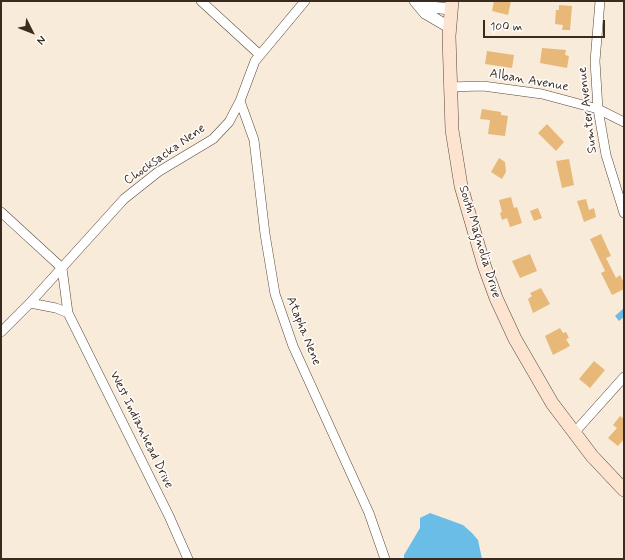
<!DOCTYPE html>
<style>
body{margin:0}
#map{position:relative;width:625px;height:560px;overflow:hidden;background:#f8ebd9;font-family:Mynerve,sans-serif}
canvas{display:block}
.frame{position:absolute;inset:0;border:2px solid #3b2a1e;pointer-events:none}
.north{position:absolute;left:12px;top:12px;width:40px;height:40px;-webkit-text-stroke:3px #fff;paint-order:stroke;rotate:132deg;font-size:11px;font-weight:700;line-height:16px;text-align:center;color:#3b2a1e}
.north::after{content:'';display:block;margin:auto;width:14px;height:18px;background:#3b2a1e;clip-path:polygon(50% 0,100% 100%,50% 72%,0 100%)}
.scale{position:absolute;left:483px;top:20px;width:122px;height:18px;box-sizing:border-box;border:2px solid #3b2a1e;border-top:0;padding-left:5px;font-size:12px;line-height:14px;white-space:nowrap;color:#3b2a1e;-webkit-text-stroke:3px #fff;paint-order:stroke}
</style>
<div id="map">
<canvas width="625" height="560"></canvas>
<div class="frame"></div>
<div class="north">N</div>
<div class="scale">100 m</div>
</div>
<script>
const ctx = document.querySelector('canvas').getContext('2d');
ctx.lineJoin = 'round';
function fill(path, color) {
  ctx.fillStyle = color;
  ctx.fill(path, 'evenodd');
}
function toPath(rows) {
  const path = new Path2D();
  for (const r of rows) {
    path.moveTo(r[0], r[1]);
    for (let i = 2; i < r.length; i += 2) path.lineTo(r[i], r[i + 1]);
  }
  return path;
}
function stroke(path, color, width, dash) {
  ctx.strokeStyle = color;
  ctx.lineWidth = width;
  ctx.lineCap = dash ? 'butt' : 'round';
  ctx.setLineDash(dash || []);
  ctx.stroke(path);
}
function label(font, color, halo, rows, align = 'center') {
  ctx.font = font + ' Mynerve,sans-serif';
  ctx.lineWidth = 3;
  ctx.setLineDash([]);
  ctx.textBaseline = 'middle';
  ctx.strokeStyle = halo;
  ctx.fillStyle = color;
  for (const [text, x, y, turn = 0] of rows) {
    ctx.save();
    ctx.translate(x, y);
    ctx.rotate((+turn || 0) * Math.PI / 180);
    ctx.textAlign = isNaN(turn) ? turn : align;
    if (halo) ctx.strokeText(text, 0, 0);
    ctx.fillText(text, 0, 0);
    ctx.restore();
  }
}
const water = toPath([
 [624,308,624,317,619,321,615,316],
 [430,513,463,525,472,533,478,540,482,559,404,559,404,555,420,528,420,518]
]);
const building = toPath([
 [494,1,511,1,508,15,492,11],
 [559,5,572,6,570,30,562,30,563,25,555,24,556,10,559,10],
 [542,48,566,50,565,55,569,56,567,68,540,63],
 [487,51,514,55,512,68,485,64],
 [482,109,501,112,501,115,508,116,505,136,488,134,490,120,480,119],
 [547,124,564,142,556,151,538,133],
 [499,158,505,162,506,172,502,179,491,172],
 [569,159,574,185,562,188,556,161],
 [511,197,514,208,517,207,522,223,510,227,507,218,502,220,500,213,502,212,499,200],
 [586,199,589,210,594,208,596,217,584,222,577,201],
 [538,208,542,218,534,221,530,211],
 [601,234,611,256,606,258,616,278,620,275,624,283,624,289,612,295,601,273,605,271,590,239],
 [530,254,537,271,520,278,512,261],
 [541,288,550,304,533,313,528,299,532,296,530,293],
 [560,328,563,333,566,332,569,338,566,339,570,346,553,355,545,336],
 [594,361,605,370,590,388,579,379],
 [620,416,624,419,624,439,618,446,608,438,617,428,613,425]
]);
const minor = toPath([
 [201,1,260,55],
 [600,1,595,61,598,109,606,155,624,213],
 [449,87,483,86,542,94,598,109,624,122],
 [240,101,254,140,265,234,275,294,293,346,369,513,385,559],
 [1,212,62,268,68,313,169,516,188,559],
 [30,303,56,308,68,313],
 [1,332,30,303,124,199,158,172,213,139,229,122,240,101,255,61,305,1],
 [574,433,624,377]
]);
const tertiary = toPath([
 [415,1,425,13,449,27],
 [418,4,430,7,451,9]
]);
const secondary = toPath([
 [452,1,449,36,452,130,461,186,484,265,496,298,515,339,552,403,592,456,624,490]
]);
const streetNames = [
 ["Alban Avenue",529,81,10],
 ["Sumter Avenue",588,110,-97],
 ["Chocksacka Nene",165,155,-35],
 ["South Magnolia Drive",479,242,73],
 ["Atapha Nene",303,331,68],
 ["West Indianhead Drive",141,430,64]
];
fill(water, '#6abde6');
fill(building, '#e8b878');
stroke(minor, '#57473a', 10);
stroke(tertiary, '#57473a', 12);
stroke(secondary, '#57473a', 14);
stroke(minor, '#fff', 9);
stroke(tertiary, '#fff', 11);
stroke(secondary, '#fde4d1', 13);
label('13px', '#3b2a1e', '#fff', streetNames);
</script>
